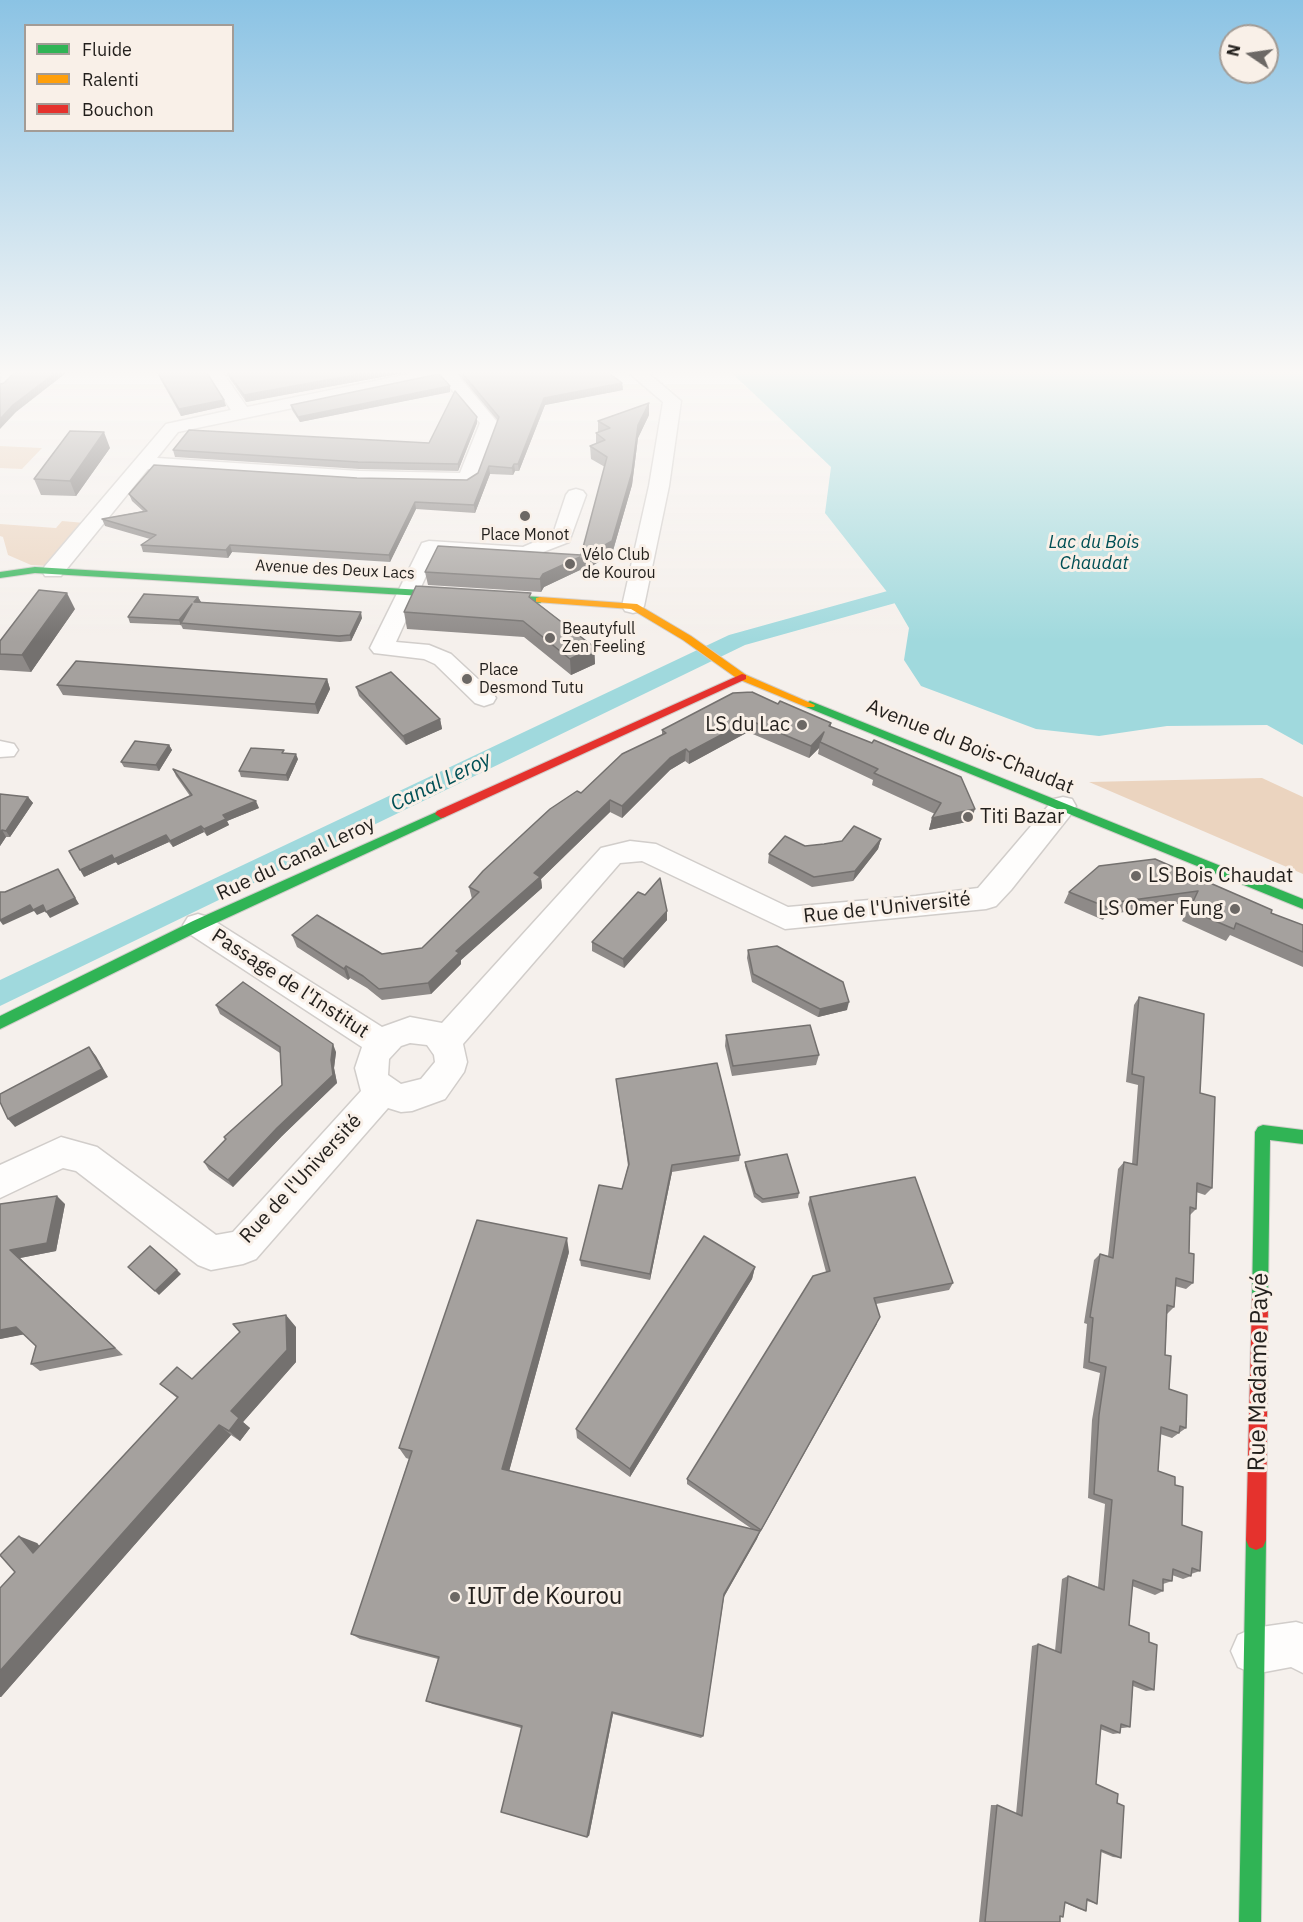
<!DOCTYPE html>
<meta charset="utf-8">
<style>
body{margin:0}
#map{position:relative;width:1303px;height:1922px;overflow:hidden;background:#f5f0ec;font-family:"IBM Plex Sans",sans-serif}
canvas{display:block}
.legend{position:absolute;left:24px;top:24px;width:210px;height:108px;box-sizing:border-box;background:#f9f0e8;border:2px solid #a39c96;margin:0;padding:8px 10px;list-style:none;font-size:18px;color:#221f1c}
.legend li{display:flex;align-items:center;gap:12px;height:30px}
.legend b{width:30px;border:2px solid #a39c96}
.north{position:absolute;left:1219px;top:24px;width:60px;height:60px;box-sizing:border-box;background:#f9f0e8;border:2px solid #a39c96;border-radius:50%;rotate:283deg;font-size:16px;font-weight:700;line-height:24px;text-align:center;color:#221f1c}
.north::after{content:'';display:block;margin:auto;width:21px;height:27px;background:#6c6865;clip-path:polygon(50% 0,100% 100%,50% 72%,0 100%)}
</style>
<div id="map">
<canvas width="1303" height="1922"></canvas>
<ul class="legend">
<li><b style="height:8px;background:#30b455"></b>Fluide</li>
<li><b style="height:8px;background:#ff9f0a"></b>Ralenti</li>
<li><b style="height:8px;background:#e5322d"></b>Bouchon</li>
</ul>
<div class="north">N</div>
</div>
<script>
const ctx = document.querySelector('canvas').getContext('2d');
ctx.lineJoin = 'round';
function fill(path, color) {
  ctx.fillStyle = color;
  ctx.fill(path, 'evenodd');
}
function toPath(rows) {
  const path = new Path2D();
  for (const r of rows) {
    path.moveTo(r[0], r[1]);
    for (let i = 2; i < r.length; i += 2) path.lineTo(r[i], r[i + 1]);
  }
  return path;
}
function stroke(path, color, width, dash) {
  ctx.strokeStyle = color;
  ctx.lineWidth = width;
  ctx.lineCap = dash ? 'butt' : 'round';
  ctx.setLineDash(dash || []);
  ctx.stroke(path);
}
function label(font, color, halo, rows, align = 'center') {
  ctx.font = font + ' "IBM Plex Sans",sans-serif';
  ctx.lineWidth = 6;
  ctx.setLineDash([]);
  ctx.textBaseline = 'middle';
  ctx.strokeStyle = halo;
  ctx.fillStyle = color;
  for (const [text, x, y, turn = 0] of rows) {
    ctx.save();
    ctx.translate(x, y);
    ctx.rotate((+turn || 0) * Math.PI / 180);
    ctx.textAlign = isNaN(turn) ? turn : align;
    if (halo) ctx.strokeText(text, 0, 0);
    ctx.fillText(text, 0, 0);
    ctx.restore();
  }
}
const green = toPath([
 [0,446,42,448,22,469,0,468],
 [62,521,85,523,48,566,31,565,8,555,3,537,0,536,0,524,56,528],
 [1262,778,1303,797,1303,874,1089,782]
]);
const water = toPath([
 [732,373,1303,373,1303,745,1267,725,1167,726,1099,736,1036,729,921,686,904,660,909,628,891,597,825,513,831,467]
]);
const canal = toPath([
 [891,590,899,592,902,597,899,602,745,645,0,1006,0,980,729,635,891,590]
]);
const street = toPath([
 [2,373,21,373,6,388,0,389,2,373],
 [207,373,223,373,247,407,414,373,456,373,498,423,477,479,467,485,359,483,148,469,61,576,45,576,42,571,45,566,166,424,231,410,207,373],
 [441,377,480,423,460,473,359,471,157,458,178,432,441,377],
 [629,373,648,373,681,401,669,486,644,606,641,611,633,613,625,611,622,606,649,486,663,402,629,373],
 [576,489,583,491,586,495,569,542,525,559,436,554,396,642,429,645,451,654,493,693,496,698,493,703,484,706,475,703,435,664,424,659,374,653,370,648,422,543,429,541,523,547,553,534,566,495,569,491,576,489],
 [0,741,14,744,18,750,14,756,0,757,0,741],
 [1063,797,1072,799,1076,806,1072,813,1011,890,996,906,986,909,785,929,642,861,620,863,463,1044,467,1062,464,1072,445,1099,412,1111,401,1112,388,1108,256,1259,243,1264,211,1270,198,1265,76,1171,63,1168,0,1198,0,1165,61,1137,97,1147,216,1235,233,1232,361,1091,355,1068,362,1047,188,933,183,925,188,917,198,914,208,917,382,1027,410,1017,442,1023,601,848,630,841,656,844,788,907,916,896,978,888,1054,799,1063,797],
 [410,1043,427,1045,434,1055,435,1062,421,1079,401,1084,388,1075,389,1059,401,1046,410,1043],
 [1296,1622,1303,1624,1303,1673,1291,1667,1254,1674,1238,1667,1231,1651,1238,1635,1254,1628,1296,1622]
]);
const fast = toPath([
 [35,567,540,597,545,600,540,603,35,573,0,578,0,572,35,567],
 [810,701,1303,899,1303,909,806,707,806,703,810,701],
 [441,810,447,814,445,817,203,929,0,1029,0,1016,193,921,441,810],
 [1263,1125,1303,1130,1303,1144,1270,1140,1268,1299,1266,1305,1260,1307,1254,1305,1252,1299,1255,1132,1258,1127,1263,1125],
 [1256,1530,1263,1533,1266,1540,1261,1922,1239,1922,1246,1540,1249,1533,1256,1530]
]);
const slow = toPath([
 [540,597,637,604,691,636,746,675,815,705,814,707,806,707,738,679,683,640,631,609,536,602,536,598,540,597]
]);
const jam = toPath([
 [742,674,746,675,746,679,445,817,441,818,435,814,437,811,742,674],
 [1260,1291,1266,1293,1268,1299,1266,1540,1263,1547,1256,1550,1249,1547,1246,1540,1252,1299,1254,1293,1260,1291]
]);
const wall = toPath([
 [157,373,207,373,226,406,181,416],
 [226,373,403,373,246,402],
 [458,373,609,373,622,383,623,390,545,405,519,471,515,471,513,475,490,474,475,513,416,509,390,562,232,552,228,558,143,552,141,545,150,539,105,526,102,519,143,511,132,501,129,494,357,478,467,480,478,473,498,421],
 [450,386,450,392,300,422,292,410,291,405],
 [649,415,638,438,632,485,612,554,580,573,580,570,544,587,541,592,428,585,425,572,581,555,605,467,591,459,590,446,596,444,596,433,598,432,598,421],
 [477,417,477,423,458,471,359,469,175,457,173,450,429,443],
 [110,448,76,496,41,495,34,479],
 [198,597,201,602,362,618,351,641,340,642,183,629,181,625,130,623,128,617],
 [531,598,594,647,595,664,571,675,524,637,407,629,404,612],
 [75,609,31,672,0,670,0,641],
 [327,679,330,689,318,714,63,695,57,685],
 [356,687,440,719,442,729,406,745,359,696],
 [778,704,831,723,831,727,971,821,929,830,932,818,935,814,872,785,873,780,818,754,819,748,809,758,748,732,689,764,685,761,670,770,622,818,610,812,541,879,542,888,461,960,461,964,431,994,382,1000,367,988,350,978,348,980,297,947,292,935,382,954,422,948,472,899,469,887,581,793,662,735,662,730],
 [169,745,172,750,159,771,124,767,121,762],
 [298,759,288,781,241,777,239,771],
 [173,769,259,808,227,821,229,825,207,836,204,832,173,847,169,842,118,865,116,862,84,877,190,796,176,776],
 [0,794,28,797,33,803,10,837,6,837,0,846],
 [881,839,878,849,853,881,812,887,768,863,769,854,805,846],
 [1155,859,1271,913,1303,925,1303,967,1230,935,1226,941,1182,921,1191,902,1112,914,1108,912,1103,920,1064,903,1069,892],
 [667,911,667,920,624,968,592,951,592,942],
 [748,950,847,1010,818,1017,752,982,747,958],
 [1139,997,1200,1093,1212,1188,1205,1195,1196,1192,1196,1209,1190,1215,1189,1253,1193,1283,1186,1289,1175,1286,1174,1307,1167,1314,1165,1355,1169,1389,1186,1428,1172,1438,1160,1434,1158,1471,1175,1485,1182,1525,1200,1571,1191,1574,1191,1576,1183,1579,1172,1575,1172,1581,1163,1584,1163,1591,1155,1595,1132,1586,1129,1625,1149,1642,1154,1690,1146,1691,1133,1686,1130,1727,1123,1728,1121,1728,1120,1733,1113,1734,1100,1729,1096,1784,1117,1803,1121,1858,1113,1857,1101,1852,1097,1904,1087,1901,1086,1911,1079,1909,1065,1903,1063,1917,1060,1916,1060,1922,979,1922,991,1805,997,1805,1016,1814,1032,1646,1038,1644,1055,1651,1062,1579,1068,1576,1098,1587,1105,1504,1088,1498,1092,1420,1100,1373,1083,1368,1087,1324,1084,1323,1094,1260,1100,1254,1108,1256,1118,1169,1124,1162,1132,1164,1138,1085,1126,1082,1134,1005],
 [216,1005,336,1052,334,1068,337,1083,282,1136,233,1187,209,1170,204,1162,225,1140,224,1137,282,1085,280,1053,220,1014],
 [726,1035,819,1055,816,1065,732,1076,725,1046],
 [616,1079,740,1155,739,1161,672,1172,650,1280,581,1266,580,1260,622,1189,628,1166],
 [745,1162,799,1193,798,1198,762,1203,754,1197,745,1166],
 [810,1197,953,1283,949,1290,876,1304,877,1324,724,1597,703,1736,701,1738,613,1714,589,1836,521,1728,433,1704,426,1701,438,1659,360,1639,351,1634,409,1459,406,1458,399,1448,569,1252,509,1471,752,1529,687,1484,687,1479,826,1272,808,1204],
 [0,1204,65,1204,56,1251,20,1258,123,1355,40,1371,31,1364,36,1346,24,1334,0,1339],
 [755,1267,752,1279,630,1477,577,1438,576,1429],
 [296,1327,296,1362,243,1422,250,1428,240,1441,231,1435,1,1697,0,1697,0,1588,15,1572,37,1543,39,1546,177,1398,160,1384,192,1379]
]);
const shadedWall = toPath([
 [55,373,66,373,16,412,0,429,0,419,13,405],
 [365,373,403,373,246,402,244,395],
 [622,383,623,390,545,405,519,471,518,464,544,398],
 [450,386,450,392,300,422,298,417],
 [224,400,226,406,181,416,179,409],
 [649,403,649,415,638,438,632,485,612,554,580,573,580,570,544,587,541,592,540,579,543,574,580,557,638,425],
 [477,417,477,423,458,471,458,464],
 [104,432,110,448,76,496,70,481],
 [514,464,515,471,513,475,512,468],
 [489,466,490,474,475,513,474,505],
 [415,502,416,509,390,562,389,555],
 [230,545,232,552,228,558,226,550],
 [67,593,75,609,31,672,22,655],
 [198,597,201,602,194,602],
 [192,604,181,623,181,626,179,620],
 [361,612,362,618,351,641,350,635],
 [594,647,595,664,571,675,570,659],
 [327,679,330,689,318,714,315,704],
 [440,719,442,729,406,745,403,736],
 [749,720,748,732,689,764,689,752],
 [824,732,820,742,819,748,809,758,811,746],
 [169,745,172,750,159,771,156,765],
 [686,749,685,761,670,770,622,818,622,806,670,758],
 [296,754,298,759,288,781,286,775],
 [28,797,33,803,10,837,6,831],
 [610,800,610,812,541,879,542,888,461,960,461,964,431,994,428,983,456,951,534,873],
 [256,801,259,808,227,821,229,825,207,836,204,829,223,815],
 [975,809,971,821,929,830,932,818],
 [201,826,204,832,173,847,170,841],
 [2,830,6,837,0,846,0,833],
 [166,835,169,842,118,865,114,859],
 [881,839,878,849,853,881,855,871],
 [112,855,116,862,84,877,80,870],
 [58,869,79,904,50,918,46,912],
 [30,905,43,905,46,911,37,915,34,911,3,925,0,921,0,920],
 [667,911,667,920,624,968,623,959],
 [346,966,350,978,348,980,344,969],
 [849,1002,847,1010,818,1017,820,1009],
 [333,1044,336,1052,334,1068,337,1083,282,1136,233,1187,228,1180,331,1060],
 [89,1047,96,1056,108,1077,15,1127,8,1119],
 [672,1165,672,1172,650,1280,650,1274],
 [57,1196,65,1204,56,1251,20,1258,123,1355,10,1250],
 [567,1238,569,1252,507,1479,502,1469],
 [755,1267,752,1279,630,1477,630,1469],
 [177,1270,181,1274,159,1295,155,1291],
 [286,1315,296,1327,296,1362,243,1422,250,1428,240,1441,229,1431,231,1411],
 [16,1327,26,1334,0,1339,0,1330],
 [219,1425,231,1435,1,1697,0,1697,0,1671],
 [760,1531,757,1539,722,1600,724,1594],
 [19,1536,37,1543,51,1560,33,1553],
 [612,1712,613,1714,589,1836,587,1837]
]);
const building = toPath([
 [14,373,55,373,13,405,0,419,0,384,4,383,14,373],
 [158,373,207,373,224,400,179,409,158,373],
 [228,373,365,373,244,395,228,373],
 [462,373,609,373,622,383,544,398,518,464,514,464,512,468,489,466,474,505,415,502,389,555,230,545,226,550,141,545,156,535,102,519,147,511,129,494,154,465,357,478,467,480,478,473,499,417,462,373],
 [439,374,450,386,298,417,291,405,439,374],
 [455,391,477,417,458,464,358,462,173,450,189,430,429,443,455,391],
 [649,403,638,425,632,472,612,541,579,560,580,557,543,574,540,579,425,572,438,546,581,555,607,457,590,446,605,440,596,433,610,428,598,421,649,403],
 [70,431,104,432,70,481,34,479,70,431],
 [416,586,531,593,529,597,594,647,570,659,523,621,404,612,416,586],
 [39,590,67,593,22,655,0,654,0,641,39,590],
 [144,594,198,597,194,602,361,612,350,635,339,636,181,623,192,604,179,620,128,617,144,594],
 [76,661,327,679,315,704,57,685,76,661],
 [391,672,440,719,403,736,356,687,391,672],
 [752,692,778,704,780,701,831,723,829,726,872,743,874,740,961,777,975,809,932,818,941,803,874,773,878,769,820,742,824,732,811,746,749,720,689,752,686,749,670,758,622,806,610,800,534,873,540,877,456,951,459,953,428,983,379,989,363,976,346,966,344,969,292,935,317,915,382,954,422,948,479,892,469,887,483,871,550,809,577,791,581,793,622,754,666,733,662,730,733,693,752,692],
 [135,741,169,745,156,765,121,762,135,741],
 [251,748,284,750,282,753,296,754,286,775,239,771,251,748],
 [173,769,256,801,223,815,226,819,204,829,201,826,170,841,166,835,114,859,112,855,80,870,69,851,192,795,173,769],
 [0,794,28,797,6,831,2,830,0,833,0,794],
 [854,826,881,839,855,871,814,877,769,854,785,836,805,846,824,844,842,841,854,826],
 [1155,859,1272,910,1271,913,1303,925,1303,952,1236,923,1234,929,1189,910,1198,891,1118,902,1113,900,1109,908,1069,892,1099,866,1155,859],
 [58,869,75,898,46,912,43,905,33,910,30,905,0,920,0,892,5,892,58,869],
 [660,878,667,911,623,959,592,942,638,892,645,895,660,878],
 [777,946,843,982,849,1002,820,1009,753,974,748,950,777,946],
 [243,982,333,1044,331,1060,333,1075,277,1128,228,1180,204,1162,226,1139,224,1137,282,1085,280,1047,216,1005,243,982],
 [1139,997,1204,1014,1200,1093,1215,1097,1212,1188,1197,1183,1196,1209,1190,1207,1189,1253,1194,1254,1193,1283,1176,1278,1174,1307,1167,1305,1165,1355,1171,1356,1169,1389,1187,1395,1186,1428,1180,1426,1179,1433,1161,1427,1158,1471,1175,1477,1175,1485,1183,1487,1182,1525,1202,1532,1200,1571,1192,1568,1191,1576,1173,1569,1172,1581,1163,1579,1163,1591,1133,1580,1129,1625,1149,1633,1149,1642,1157,1645,1154,1690,1133,1681,1130,1727,1121,1724,1120,1733,1101,1725,1096,1784,1118,1794,1117,1803,1124,1806,1121,1858,1101,1850,1097,1904,1087,1899,1086,1911,1065,1902,1063,1917,1060,1916,1060,1922,985,1922,997,1805,1022,1816,1038,1644,1061,1653,1068,1576,1104,1590,1112,1500,1094,1494,1099,1415,1106,1367,1089,1362,1093,1318,1090,1317,1100,1254,1113,1258,1124,1162,1137,1165,1144,1077,1132,1074,1139,997],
 [810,1025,819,1055,733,1066,726,1035,810,1025],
 [89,1047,102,1069,8,1119,0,1102,0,1094,89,1047],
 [717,1063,740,1155,672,1165,650,1274,580,1260,599,1185,622,1189,629,1164,616,1079,717,1063],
 [787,1154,799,1193,763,1199,755,1193,745,1162,787,1154],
 [915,1177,953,1283,874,1298,880,1317,761,1530,687,1479,813,1276,830,1271,810,1197,915,1177],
 [57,1196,47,1243,10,1250,115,1348,31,1364,36,1346,16,1327,0,1330,0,1204,57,1196],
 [477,1220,567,1238,502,1469,760,1531,724,1594,703,1736,612,1712,587,1837,501,1812,522,1726,426,1701,439,1657,351,1634,412,1451,399,1448,477,1220],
 [704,1236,755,1267,630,1469,576,1429,704,1236],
 [150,1246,177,1270,155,1291,128,1267,150,1246],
 [286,1315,287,1350,231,1411,239,1418,229,1431,219,1425,0,1671,0,1588,15,1572,0,1555,19,1536,33,1553,178,1397,160,1384,177,1367,192,1379,240,1332,233,1324,286,1315]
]);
const markers = [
 [525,516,6,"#6c6865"],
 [570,564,6,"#6c6865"],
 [550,638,6,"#6c6865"],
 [467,679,6,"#6c6865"],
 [802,725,6,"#6c6865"],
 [968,817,6,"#6c6865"],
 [1136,876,6,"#6c6865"],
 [1235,909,6,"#6c6865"],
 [455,1597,6,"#6c6865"]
];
const farPoinames = [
 ["Place Monot",525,535,"center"],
 ["Vélo Club",582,555],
 ["de Kourou",582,573],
 ["Beautyfull",562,629],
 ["Zen Feeling",562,647],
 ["Place",479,670],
 ["Desmond Tutu",479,688]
];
const farStreetnames = [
 ["Avenue des Deux Lacs",335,570,3]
];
const farWaternames = [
 ["Lac du Bois",1094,543],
 ["Chaudat",1094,564]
];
const poiNames = [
 ["LS du Lac",790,725],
 ["Titi Bazar",980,817,"left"],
 ["LS Bois Chaudat",1148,876,"left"],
 ["LS Omer Fung",1223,909]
];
const streetNames = [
 ["Avenue du Bois-Chaudat",970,747,22],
 ["Rue du Canal Leroy",296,859,-25],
 ["Rue de l'Université",887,908,-6],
 ["Passage de l'Institut",290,984,33],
 ["Rue de l'Université",301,1179,-47]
];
const waterNames = [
 ["Canal Leroy",441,782,-26]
];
const nearStreetnames = [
 ["Rue Madame Payé",1259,1372,-89]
];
const nearPoinames = [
 ["IUT de Kourou",467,1597]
];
fill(green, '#ebd4bf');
fill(water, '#a0d9dd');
fill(canal, '#a0d9dd');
stroke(street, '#d1cdca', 3);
stroke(fast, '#d1cdca', 2);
stroke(slow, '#d1cdca', 2);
stroke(jam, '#d1cdca', 2);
fill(street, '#fefdfc');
fill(fast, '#30b455');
fill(slow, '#ff9f0a');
fill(jam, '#e5322d');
fill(wall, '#8e8a88');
fill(shadedWall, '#74716f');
fill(building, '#a5a19e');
stroke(building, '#74716f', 1.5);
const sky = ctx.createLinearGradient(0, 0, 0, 642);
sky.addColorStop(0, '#8bc3e4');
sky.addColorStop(0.58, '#faf8f6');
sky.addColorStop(1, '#faf8f600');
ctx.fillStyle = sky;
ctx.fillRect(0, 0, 1303, 642);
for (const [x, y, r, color] of markers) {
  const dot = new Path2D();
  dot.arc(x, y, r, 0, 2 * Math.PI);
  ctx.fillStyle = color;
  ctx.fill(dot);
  stroke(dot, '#f9f0e8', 2);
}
label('16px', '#221f1c', '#f9f0e8', farPoinames, 'left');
label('16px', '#221f1c', '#f9f0e8', farStreetnames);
label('italic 18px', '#004f55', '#f9f0e8', farWaternames);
label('20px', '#221f1c', '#f9f0e8', poiNames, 'right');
label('20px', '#221f1c', '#f9f0e8', streetNames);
label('italic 21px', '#004f55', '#f9f0e8', waterNames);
label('24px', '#221f1c', '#f9f0e8', nearStreetnames);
label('24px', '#221f1c', '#f9f0e8', nearPoinames, 'left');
</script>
